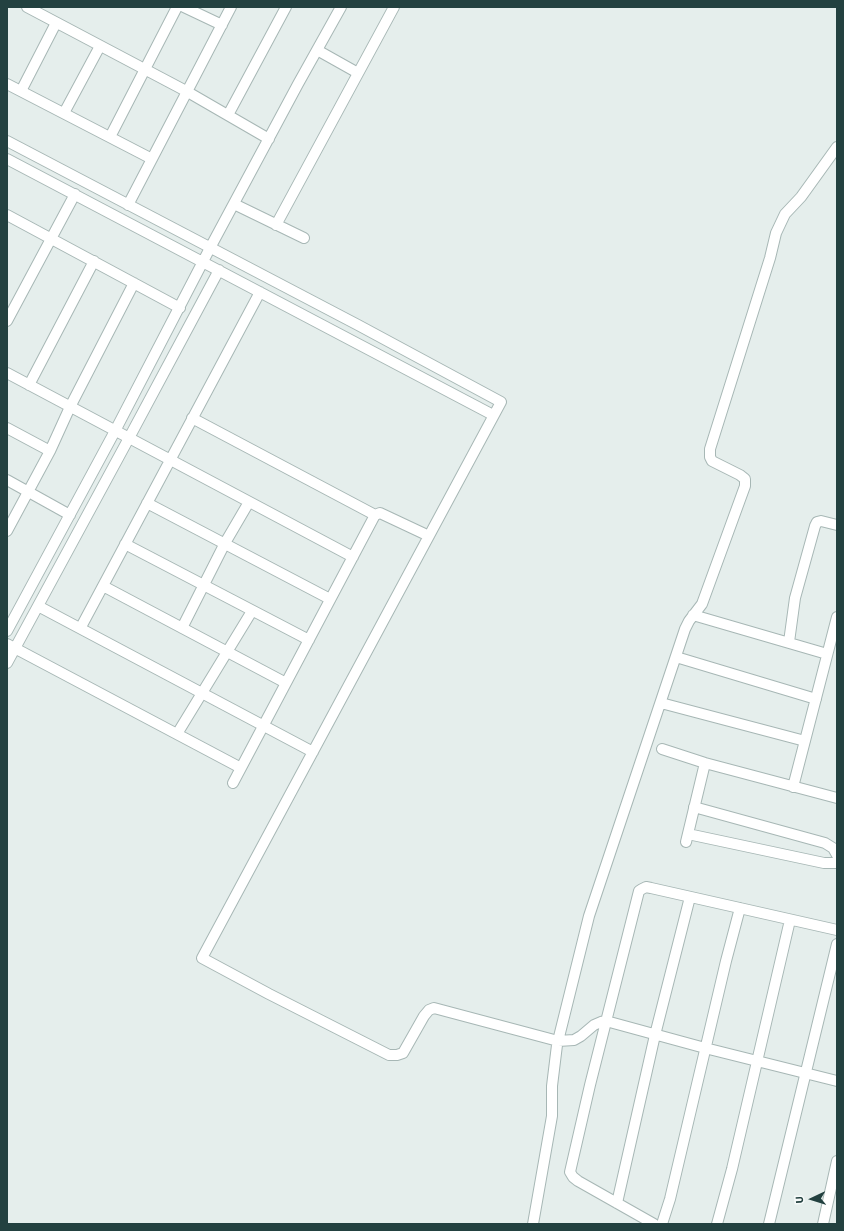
<!DOCTYPE html>
<style>
body{margin:0}
#map{position:relative;width:844px;height:1231px;overflow:hidden;background:#e5eeec;font-family:"Source Sans 3",sans-serif}
canvas{display:block}
.frame{position:absolute;inset:0;border:8px solid #234140;pointer-events:none}
.north{position:absolute;left:792px;top:1179px;width:40px;height:40px;-webkit-text-stroke:3px #f6faf9;paint-order:stroke;rotate:266deg;font-size:11px;font-weight:700;line-height:16px;text-align:center;color:#234140}
.north::after{content:'';display:block;margin:auto;width:14px;height:18px;background:#234140;clip-path:polygon(50% 0,100% 100%,50% 72%,0 100%)}
</style>
<div id="map">
<canvas width="844" height="1231"></canvas>
<div class="frame"></div>
<div class="north">U</div>
</div>
<script>
const ctx = document.querySelector('canvas').getContext('2d');
ctx.lineJoin = 'round';
function toPath(rows) {
  const path = new Path2D();
  for (const r of rows) {
    path.moveTo(r[0], r[1]);
    for (let i = 2; i < r.length; i += 2) path.lineTo(r[i], r[i + 1]);
  }
  return path;
}
function stroke(path, color, width, dash) {
  ctx.strokeStyle = color;
  ctx.lineWidth = width;
  ctx.lineCap = dash ? 'butt' : 'round';
  ctx.setLineDash(dash || []);
  ctx.stroke(path);
}
const street = toPath([
 [27,7,186,91,269,139],
 [184,7,222,25],
 [317,50,358,73],
 [7,84,152,159],
 [21,91,56,23],
 [64,113,100,46],
 [228,115,286,7],
 [110,137,177,7],
 [7,141,358,325,501,402,202,958,269,994,389,1055,397,1055,403,1053,424,1016,429,1010,434,1008,558,1041,574,1040,581,1036,594,1025,601,1022,606,1021,705,1048,837,1081],
 [7,159,493,415],
 [234,204,304,238],
 [128,205,231,7],
 [7,215,180,308],
 [276,225,394,7],
 [7,321,75,194],
 [7,373,353,557],
 [29,385,94,261],
 [192,418,375,515],
 [7,428,50,451],
 [7,480,70,515],
 [147,503,330,599],
 [7,531,50,451,70,407,134,283],
 [125,544,309,640],
 [103,586,286,683],
 [38,606,313,752],
 [693,615,827,654],
 [81,627,260,292],
 [182,628,225,543,249,502],
 [7,631,115,431,210,248,298,84,341,7],
 [789,642,795,598,815,526,817,522,821,521,837,525],
 [7,644,241,768],
 [676,657,816,699],
 [7,663,129,438,219,270],
 [661,703,805,741],
 [177,734,252,611],
 [662,749,705,763,837,798],
 [233,783,375,515,380,513,429,536],
 [793,787,837,617],
 [694,807,825,843,833,848,837,855],
 [688,834,824,863,837,863],
 [686,842,705,763],
 [617,1203,655,1035,690,897],
 [533,1224,552,1116,552,1086,557,1045,589,916,685,629,689,621,702,604,745,486,745,479,740,475,712,461,710,457,710,449,770,258,776,233,785,214,801,197,837,147],
 [654,1224,578,1181,573,1177,570,1172,590,1085,639,891,642,889,646,887,651,888,837,930],
 [662,1224,670,1199,726,961,740,908],
 [717,1224,732,1169,790,920],
 [769,1224,837,944],
 [823,1224,837,1161]
]);
stroke(street, '#a7b7b5', 12);
stroke(street, '#fff', 10);
</script>
